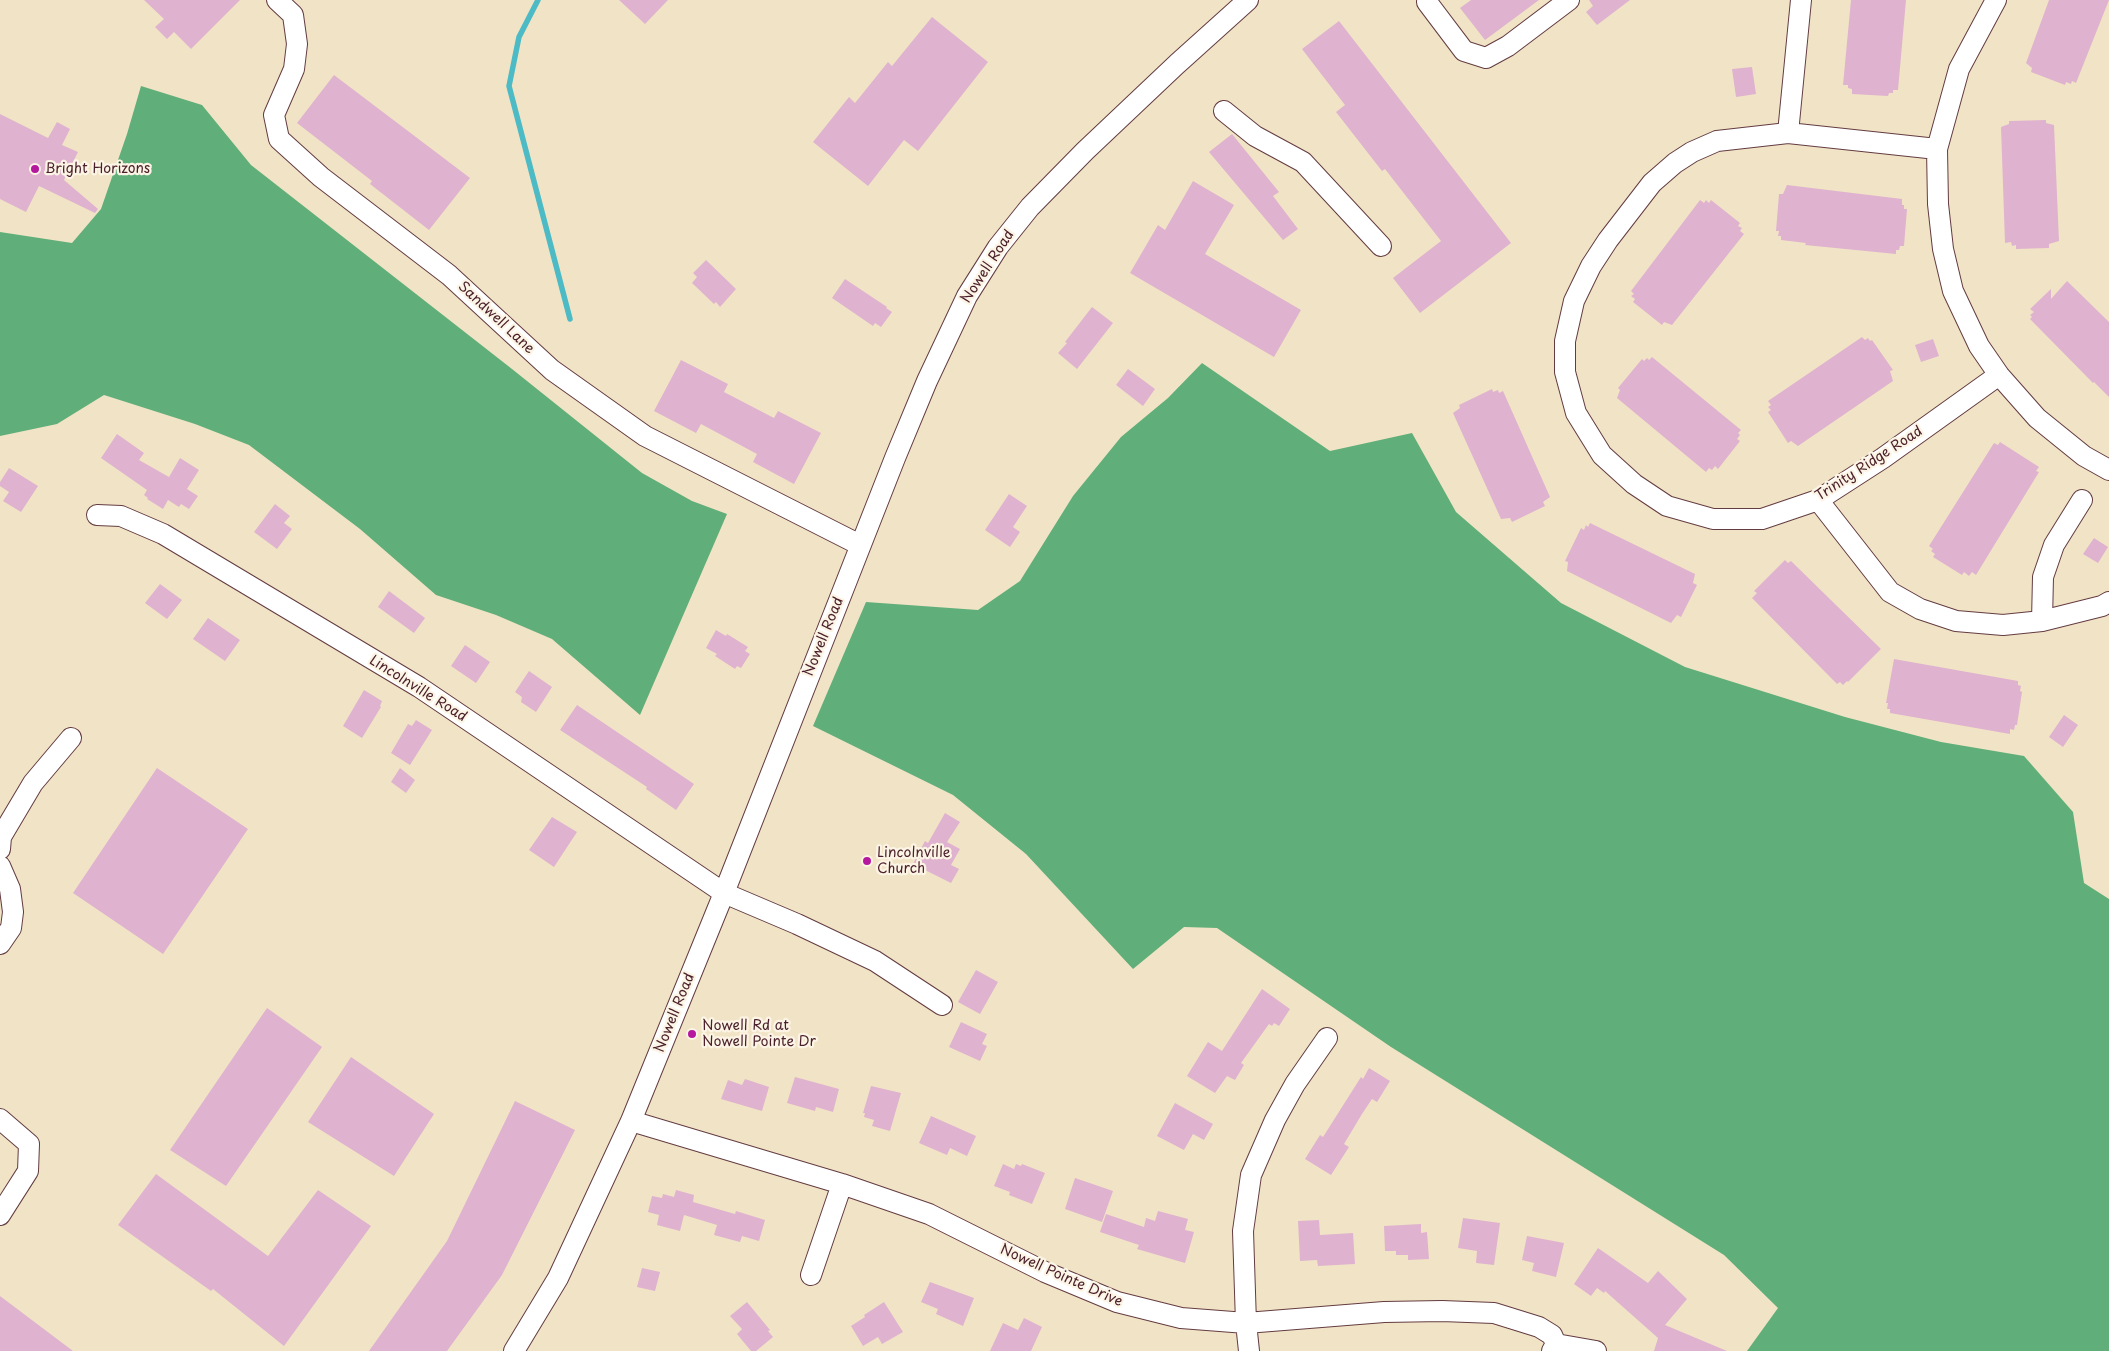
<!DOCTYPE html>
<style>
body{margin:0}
canvas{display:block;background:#f1e3c5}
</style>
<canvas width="2109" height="1351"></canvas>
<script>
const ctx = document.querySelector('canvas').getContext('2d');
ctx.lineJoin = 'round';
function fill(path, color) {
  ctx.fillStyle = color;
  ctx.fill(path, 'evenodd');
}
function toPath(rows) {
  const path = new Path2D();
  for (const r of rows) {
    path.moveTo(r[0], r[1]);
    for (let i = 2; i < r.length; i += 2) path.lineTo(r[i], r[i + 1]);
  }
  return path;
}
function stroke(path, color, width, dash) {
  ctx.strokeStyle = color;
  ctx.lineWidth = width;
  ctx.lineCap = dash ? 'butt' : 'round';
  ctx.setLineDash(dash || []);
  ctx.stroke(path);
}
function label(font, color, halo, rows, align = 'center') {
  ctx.font = font + ' "Playpen Sans",sans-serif';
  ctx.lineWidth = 4.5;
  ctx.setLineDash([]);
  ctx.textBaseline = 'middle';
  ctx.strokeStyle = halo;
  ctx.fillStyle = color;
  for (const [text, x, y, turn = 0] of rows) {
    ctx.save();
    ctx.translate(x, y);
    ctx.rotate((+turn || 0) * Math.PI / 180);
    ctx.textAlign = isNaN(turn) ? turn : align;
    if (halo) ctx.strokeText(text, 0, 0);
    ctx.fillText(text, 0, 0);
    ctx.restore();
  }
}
const forest = toPath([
 [141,86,202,105,251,165,512,369,642,473,692,501,727,514,640,715,552,639,496,615,436,595,360,529,249,445,195,424,104,395,57,424,0,436,0,232,72,243,101,209,127,134],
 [1202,363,1330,451,1412,433,1456,512,1561,603,1685,667,1845,717,1941,742,2024,756,2073,812,2084,883,2109,899,2109,1351,1747,1351,1778,1308,1724,1255,1391,1047,1217,928,1184,927,1133,969,1026,854,953,795,813,726,866,602,978,610,1020,581,1073,496,1121,437,1168,398]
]);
const stream = toPath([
 [538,0,519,37,509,86,570,319]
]);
const building = toPath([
 [144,0,240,0,191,49,174,32,167,39,155,27,164,19],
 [619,0,668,0,645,24],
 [1471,0,1539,0,1485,40,1460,8],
 [1589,0,1630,0,1597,25,1586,12,1593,6],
 [1851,0,1906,0,1898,90,1893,90,1893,93,1889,93,1888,96,1852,94,1852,89,1848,88,1848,85,1843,85],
 [2049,0,2109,0,2076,83,2072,81,2071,84,2066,82,2065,85,2031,72,2032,68,2026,63],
 [932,17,988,62,918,151,904,140,868,186,813,142,849,97,855,103,888,62,892,66],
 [1339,21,1511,243,1420,313,1393,278,1441,241,1385,169,1382,171,1336,112,1345,105,1302,49],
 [1752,67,1756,94,1736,97,1732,69],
 [334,75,470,178,429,230,370,184,372,181,297,123],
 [0,114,48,138,57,122,70,129,62,145,78,152,64,180,98,209,95,213,39,186,26,212,0,199],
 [2046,120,2046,123,2054,125,2059,241,2049,244,2049,248,2016,249,2016,245,2012,246,2011,242,2005,243,2001,127,2009,124,2009,121],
 [1232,134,1279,192,1273,196,1298,229,1283,240,1209,152],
 [1193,181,1234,205,1205,254,1301,310,1274,357,1130,273,1158,225,1165,230],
 [1787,185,1902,199,1902,205,1904,205,1904,209,1907,209,1904,246,1900,246,1899,250,1896,250,1896,254,1805,245,1806,243,1781,240,1781,236,1778,236,1779,231,1776,231,1779,194,1783,194],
 [1700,200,1704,203,1706,200,1709,203,1711,200,1740,223,1738,226,1742,228,1740,231,1744,234,1672,325,1664,322,1662,325,1633,302,1635,299,1631,296,1634,294,1631,291],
 [706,260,736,289,720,307,716,302,714,304,692,283,697,277,693,273],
 [845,279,887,307,886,308,892,312,881,327,875,323,873,326,832,298],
 [2067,281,2109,322,2109,397,2094,382,2093,383,2030,319,2032,317,2030,315,2034,312,2030,309,2051,289,2051,299],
 [1092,307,1113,323,1077,369,1058,353,1067,343,1065,342],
 [1862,337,1865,340,1868,338,1870,341,1872,340,1893,370,1890,371,1893,381,1798,446,1791,441,1788,443,1768,412,1771,410,1768,407,1771,405,1768,401],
 [1933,339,1939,356,1921,362,1915,345],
 [1652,357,1741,430,1738,433,1740,435,1737,439,1740,441,1718,469,1715,466,1712,470,1709,468,1706,472,1617,398,1620,390,1618,388,1642,359,1644,361,1647,358,1649,360],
 [681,360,728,384,724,392,774,418,778,411,821,433,794,484,753,462,757,454,701,424,696,433,654,411],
 [1128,369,1155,389,1143,406,1116,385],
 [1492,389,1493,392,1498,390,1499,393,1503,391,1550,497,1543,502,1545,506,1512,522,1510,518,1501,519,1453,413,1460,408,1459,405],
 [117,434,144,453,139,460,169,477,180,458,199,470,187,489,198,496,189,509,181,504,179,507,168,500,163,509,147,499,148,498,144,495,147,490,101,458],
 [2000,442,2039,467,2036,471,2039,472,1976,575,1972,572,1969,576,1964,572,1962,575,1933,557,1935,554,1931,551,1933,549,1929,546,1994,443,1998,445],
 [9,468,38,486,21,512,3,501,9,492,0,486,0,482],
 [1009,494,1027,506,1013,527,1020,532,1010,547,985,530],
 [275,504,290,516,284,523,292,529,277,549,254,532],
 [1590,523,1695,574,1693,583,1697,585,1681,617,1677,615,1671,623,1567,571,1568,562,1565,561,1581,528,1584,530,1586,525,1588,527],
 [2094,538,2108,547,2098,563,2083,554],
 [1785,560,1788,563,1791,561,1881,649,1848,682,1847,681,1843,685,1840,682,1837,684,1752,598,1757,593,1754,591],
 [160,584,182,600,167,619,145,603],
 [389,591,425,618,414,633,378,607],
 [208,618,240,640,225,661,193,639],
 [716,630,726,636,727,634,748,647,745,651,750,654,741,668,737,666,735,669,715,656,717,654,706,648],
 [465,645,490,662,476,683,451,666],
 [1894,659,2018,681,2018,685,2021,686,2020,691,2022,692,2017,725,2015,725,2014,730,2010,729,2010,734,1890,713,1890,709,1887,709,1888,703,1886,703],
 [529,671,552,687,536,712,521,702,522,697,515,692],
 [364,690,382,701,380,706,381,707,362,738,343,726],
 [577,705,694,784,676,810,646,789,647,787,560,730],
 [2064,715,2078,725,2063,747,2049,737],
 [416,720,432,730,410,765,391,753,408,724,412,726],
 [157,768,248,829,163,954,73,893],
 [400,768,415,780,406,793,391,782],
 [945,813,960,822,947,842,960,849,951,865,959,869,951,883,913,864,925,841,928,843],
 [552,817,577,832,554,867,529,850],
 [976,970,998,982,980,1014,958,1002],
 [1262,989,1290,1009,1279,1026,1274,1023,1272,1026,1269,1024,1241,1063,1244,1065,1235,1080,1227,1076,1215,1093,1187,1076,1208,1042,1222,1051],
 [267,1008,322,1047,226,1186,170,1150],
 [961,1022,987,1034,982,1044,987,1046,980,1061,949,1047],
 [351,1057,434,1114,394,1176,308,1122],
 [1369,1068,1390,1081,1377,1102,1372,1099,1362,1114,1344,1144,1349,1147,1331,1175,1305,1159,1320,1135,1323,1137,1361,1077,1363,1079],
 [795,1077,839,1089,833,1112,816,1107,815,1111,787,1103],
 [745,1079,769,1087,762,1111,721,1099,728,1080,742,1085],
 [871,1086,901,1093,890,1131,872,1126,874,1120,864,1117,865,1113,863,1113],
 [515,1101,575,1130,502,1275,447,1351,369,1351,447,1241],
 [1175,1103,1213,1124,1204,1140,1193,1134,1184,1150,1157,1136],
 [931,1116,976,1136,967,1156,950,1148,947,1155,919,1143],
 [1003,1164,1014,1169,1016,1164,1021,1166,1022,1164,1045,1173,1032,1204,1009,1195,1010,1192,994,1186],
 [156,1174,268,1256,318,1190,371,1226,284,1346,213,1289,211,1291,118,1225],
 [1075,1178,1113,1191,1102,1222,1065,1209],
 [676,1190,694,1195,693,1202,735,1214,736,1211,765,1220,759,1241,742,1236,740,1242,714,1235,717,1225,684,1215,680,1231,657,1225,659,1215,648,1212,652,1196,662,1198,663,1194,674,1197],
 [1158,1211,1188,1219,1185,1230,1194,1232,1185,1263,1137,1249,1139,1245,1100,1232,1106,1214,1144,1227,1146,1218,1155,1221],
 [1463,1218,1500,1223,1494,1265,1476,1263,1477,1251,1458,1248],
 [1319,1220,1320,1235,1353,1233,1355,1264,1318,1266,1317,1260,1300,1261,1298,1221],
 [1421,1224,1421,1233,1427,1232,1429,1259,1408,1260,1408,1255,1396,1255,1396,1251,1385,1251,1384,1226],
 [1527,1236,1564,1243,1556,1277,1532,1271,1534,1263,1522,1260],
 [1598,1248,1648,1283,1658,1271,1687,1299,1665,1325,1727,1351,1654,1351,1658,1338,1605,1291,1604,1293,1597,1288,1591,1296,1574,1284],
 [642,1268,660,1272,655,1291,637,1287],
 [930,1282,974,1298,963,1326,936,1314,938,1309,921,1302],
 [0,1296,73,1351,0,1351],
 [747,1302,770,1330,768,1331,773,1337,756,1351,751,1351,737,1334,742,1329,730,1316],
 [884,1302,903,1332,882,1344,878,1337,863,1346,851,1326,865,1317,864,1315],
 [1024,1318,1042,1327,1031,1351,990,1351,1003,1323,1018,1330]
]);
const minor = toPath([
 [277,0,293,15,297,44,294,69,274,115,279,139,321,177,449,275,552,370,645,436,860,545],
 [1996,0,1959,69,1937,149,1938,204,1943,249,1953,291,1979,346,1999,375,2037,418,2084,456,2109,470],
 [1427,2,1464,51,1486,58,1508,46,1569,0],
 [1224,111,1255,136,1303,162,1381,246],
 [1788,133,1801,0],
 [1937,149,1788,133,1717,141,1692,152,1675,163,1652,183,1608,240,1591,266,1574,301,1565,341,1565,372,1576,413,1602,455,1634,484,1667,506,1713,519,1762,519,1818,500,1883,458,1999,375],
 [1818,500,1890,592,1920,609,1956,621,2003,625,2042,621,2102,606,2109,602],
 [97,515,121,516,163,534,419,687,724,893,797,924,875,961,942,1005],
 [2042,621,2043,577,2054,545,2082,500],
 [0,849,1,837,33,783,71,738],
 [0,866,10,889,13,912,11,928,0,944],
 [0,1119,29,1144,28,1171,0,1215],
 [631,1121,842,1184,929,1214,1045,1272,1117,1302,1181,1318,1246,1323,1384,1312,1442,1311,1494,1313,1539,1327,1552,1335,1556,1344,1552,1351],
 [811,1275,842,1184],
 [1556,1344,1596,1351],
 [514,1351,558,1278,631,1121,724,893,895,458,927,381,967,296,998,247,1030,207,1085,151,1177,64,1248,0],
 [1249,1351,1246,1323,1243,1231,1251,1175,1275,1120,1295,1084,1327,1038]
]);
const markers = [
 [35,169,5,"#b5179e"],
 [867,861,5,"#b5179e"],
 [692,1034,5,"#b5179e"]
];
const poiNames = [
 ["Bright Horizons",45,169],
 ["Lincolnville",877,853],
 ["Church",877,869],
 ["Nowell Rd at",702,1026],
 ["Nowell Pointe Dr",702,1042]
];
const streetNames = [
 ["Nowell Road",988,267,-57],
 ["Sandwell Lane",496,318,43],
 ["Trinity Ridge Road",1869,464,-33],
 ["Nowell Road",824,637,-68],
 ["Lincolnville Road",418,689,32],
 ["Nowell Road",675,1013,-68],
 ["Nowell Pointe Drive",1061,1276,24]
];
fill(forest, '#60af7a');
stroke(stream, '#4dbbc5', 5.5);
fill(building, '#dfb3cf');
stroke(minor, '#633c42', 22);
stroke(minor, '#fff', 20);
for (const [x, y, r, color] of markers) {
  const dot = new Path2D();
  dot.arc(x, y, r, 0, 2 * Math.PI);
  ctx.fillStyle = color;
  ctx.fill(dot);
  stroke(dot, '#fcf5e5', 2);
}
label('14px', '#4a1f2b', '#fcf5e5', poiNames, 'left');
label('14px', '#4a1f2b', '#fcf5e5', streetNames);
</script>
